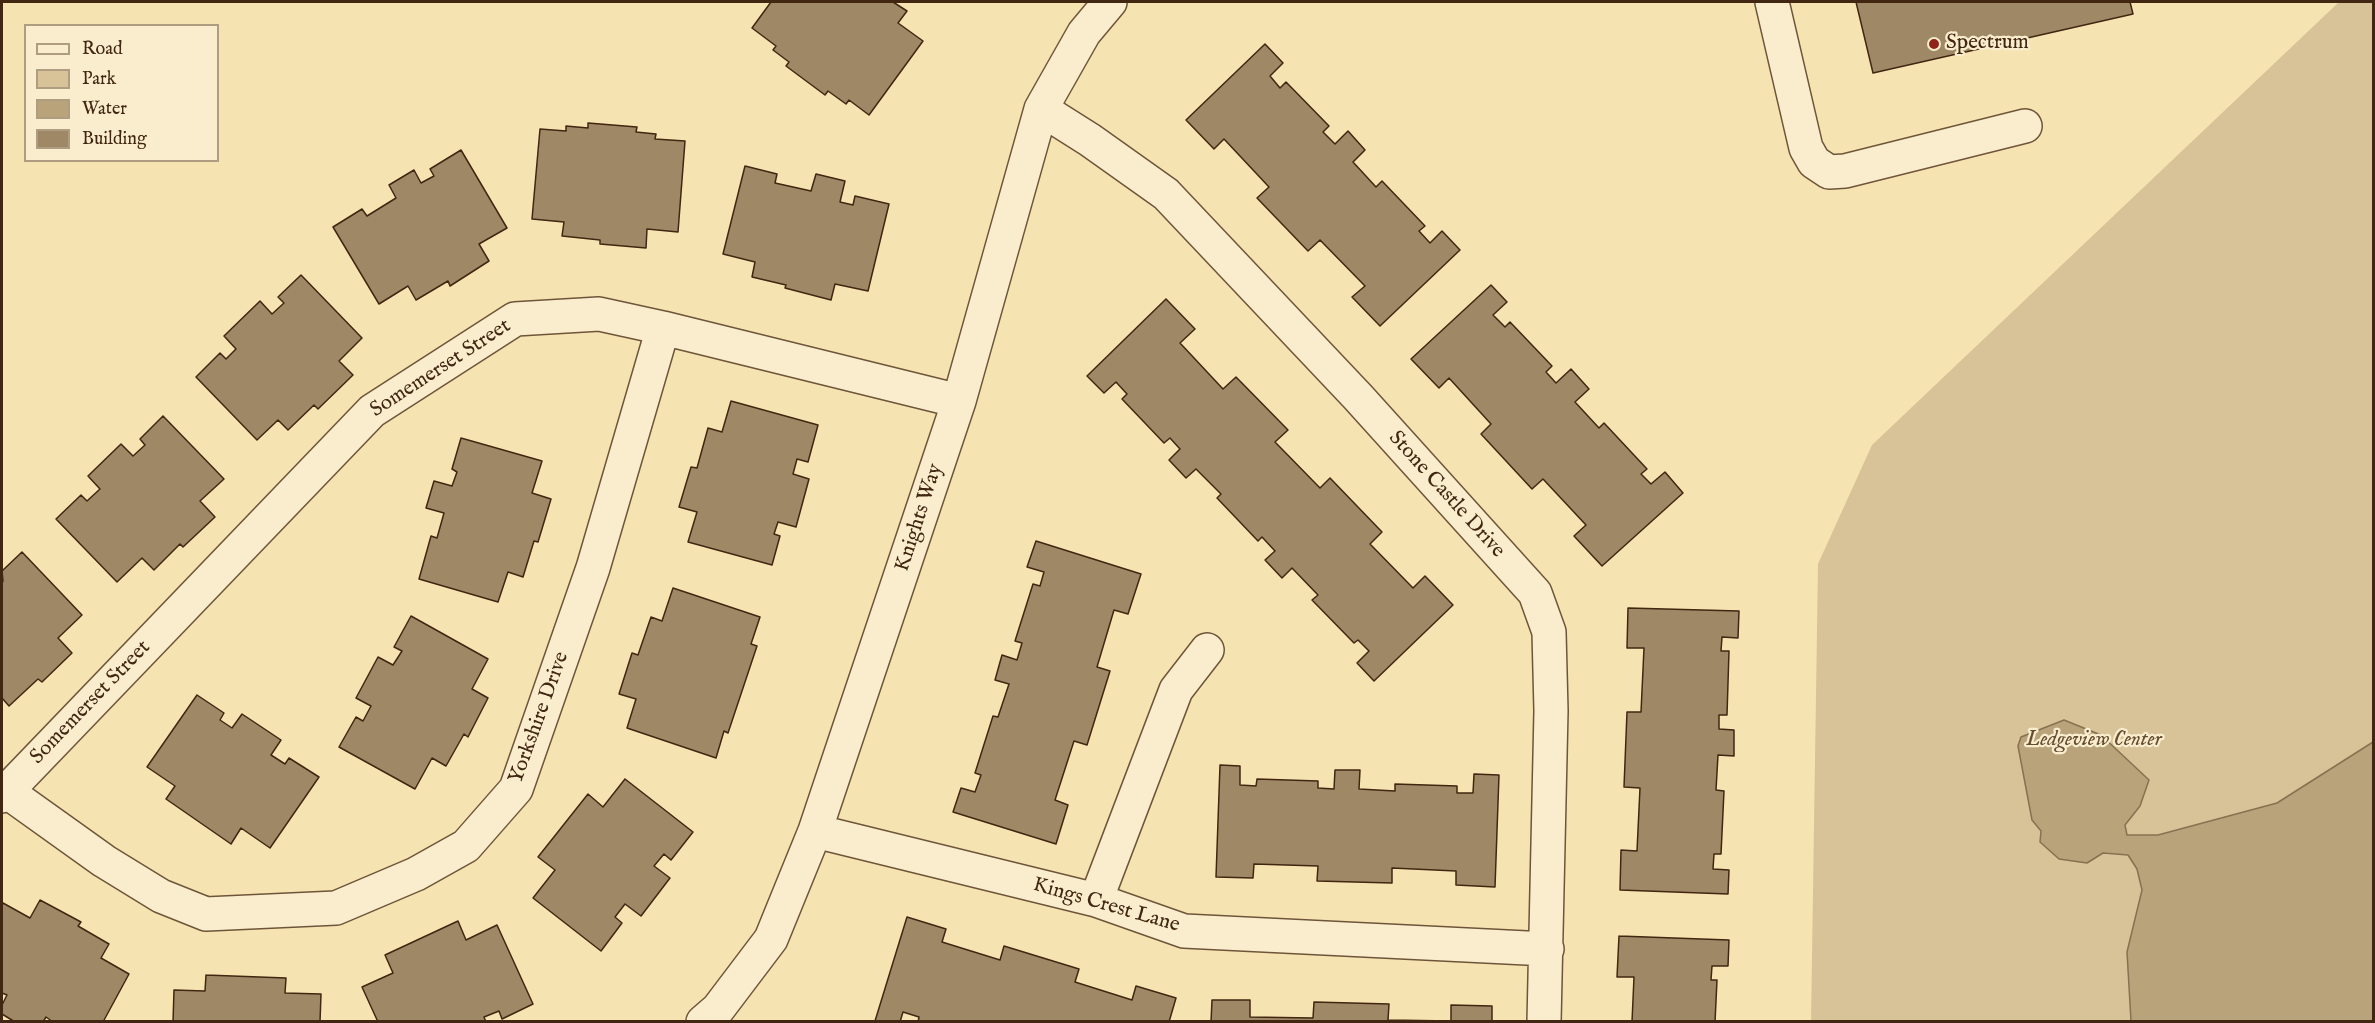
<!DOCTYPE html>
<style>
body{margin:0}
#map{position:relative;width:2375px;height:1023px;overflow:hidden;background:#f6e3b2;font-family:"IM FELL English",serif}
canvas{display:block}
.frame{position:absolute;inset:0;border:3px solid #412611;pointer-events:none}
.legend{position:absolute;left:24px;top:24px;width:195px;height:138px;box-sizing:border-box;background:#f9edcd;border:2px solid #af9d82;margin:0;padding:8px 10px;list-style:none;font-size:18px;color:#412611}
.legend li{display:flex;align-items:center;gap:12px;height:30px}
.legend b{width:30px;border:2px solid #af9d82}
</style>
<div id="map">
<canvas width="2375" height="1023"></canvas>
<div class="frame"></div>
<ul class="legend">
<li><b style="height:8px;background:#f9edcd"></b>Road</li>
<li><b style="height:16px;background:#d7c397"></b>Park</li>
<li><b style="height:16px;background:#b8a37b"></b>Water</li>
<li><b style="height:16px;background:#9f8865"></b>Building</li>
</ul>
</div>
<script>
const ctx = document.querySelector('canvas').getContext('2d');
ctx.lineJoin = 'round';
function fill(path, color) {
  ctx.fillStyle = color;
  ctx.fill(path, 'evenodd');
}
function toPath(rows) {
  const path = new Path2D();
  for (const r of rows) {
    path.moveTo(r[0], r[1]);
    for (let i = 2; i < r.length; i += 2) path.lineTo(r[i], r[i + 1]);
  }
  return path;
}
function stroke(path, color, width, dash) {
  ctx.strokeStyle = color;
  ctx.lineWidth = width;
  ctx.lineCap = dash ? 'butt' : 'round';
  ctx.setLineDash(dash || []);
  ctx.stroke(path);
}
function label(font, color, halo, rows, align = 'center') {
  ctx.font = font + ' "IM FELL English",serif';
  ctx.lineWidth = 4.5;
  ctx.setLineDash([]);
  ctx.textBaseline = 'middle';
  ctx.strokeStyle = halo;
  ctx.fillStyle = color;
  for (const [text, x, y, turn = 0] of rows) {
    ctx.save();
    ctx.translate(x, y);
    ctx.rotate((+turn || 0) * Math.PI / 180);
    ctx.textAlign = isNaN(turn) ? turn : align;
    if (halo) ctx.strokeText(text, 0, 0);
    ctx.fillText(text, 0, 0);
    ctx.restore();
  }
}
const green = toPath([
 [2339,2,2373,2,2373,1021,1811,1022,1818,564,1872,445]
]);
const water = toPath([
 [2064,720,2101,735,2149,780,2140,806,2125,825,2127,835,2158,835,2277,803,2373,742,2373,1021,2131,1021,2127,952,2142,890,2137,869,2128,855,2103,853,2087,863,2059,859,2040,842,2041,831,2032,820,2018,746,2021,737,2064,720]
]);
const building = toPath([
 [771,2,893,2,907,11,898,23,923,41,869,115,849,100,846,104,828,91,825,95,786,66,789,62,773,50,776,46,752,28,771,2],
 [1856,2,2130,2,2133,14,1873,73,1856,2],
 [1265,44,1283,63,1270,76,1280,88,1286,82,1329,126,1323,132,1335,144,1348,131,1365,150,1353,162,1376,187,1382,181,1425,226,1419,231,1430,243,1442,231,1460,250,1380,326,1352,297,1365,286,1320,240,1308,251,1257,198,1269,187,1224,139,1214,149,1186,120,1265,44],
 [588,123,637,127,636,132,656,134,655,139,685,141,678,232,647,229,646,248,600,244,600,240,562,236,564,222,532,219,540,129,566,131,566,126,588,128,588,123],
 [461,150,507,228,479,244,489,261,450,286,448,281,416,300,408,286,379,304,333,227,362,209,367,216,396,198,389,185,414,170,421,183,434,176,430,169,461,150],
 [745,166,777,174,775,183,811,191,816,174,845,181,840,202,853,205,855,196,889,204,868,291,835,284,831,300,785,288,786,285,752,277,755,262,723,254,745,166],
 [301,275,362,338,339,361,353,375,318,409,314,405,288,430,278,420,257,440,196,377,220,353,226,359,236,349,224,336,260,301,272,314,284,303,278,297,301,275],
 [1491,285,1507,302,1493,315,1505,327,1510,322,1552,366,1546,372,1556,383,1571,369,1589,389,1575,402,1599,428,1604,423,1647,469,1641,474,1651,484,1665,472,1683,493,1602,566,1574,536,1586,525,1543,479,1532,489,1481,434,1491,424,1449,378,1439,388,1411,359,1491,285],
 [1166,299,1195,329,1180,343,1223,389,1236,377,1288,430,1275,442,1320,488,1330,478,1382,532,1370,544,1413,588,1425,576,1453,605,1374,681,1357,663,1369,651,1358,640,1354,643,1312,600,1318,595,1292,568,1282,578,1265,560,1275,551,1262,537,1258,541,1217,498,1221,494,1196,469,1186,478,1169,460,1180,449,1170,438,1164,443,1122,399,1127,394,1116,382,1104,393,1087,376,1166,299],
 [731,401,818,425,808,462,797,459,793,474,809,479,796,527,778,522,774,534,780,536,772,565,688,542,697,512,679,507,691,467,697,468,708,428,722,432,731,401],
 [163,416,224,479,200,501,215,517,183,547,180,544,154,570,142,558,117,582,56,519,81,495,87,501,100,489,88,476,121,444,133,456,145,445,140,439,163,416],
 [461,438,542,461,532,493,551,499,538,542,534,541,523,577,508,572,498,602,419,579,431,536,437,538,444,513,426,508,434,481,452,486,457,472,452,469,461,438],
 [1036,541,1141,574,1128,614,1114,610,1097,667,1110,671,1087,745,1074,741,1055,800,1068,805,1056,844,953,812,961,788,975,792,981,775,975,773,993,716,998,717,1009,684,995,680,1002,655,1017,660,1022,643,1015,641,1033,584,1040,586,1044,572,1027,567,1036,541],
 [22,552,82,615,58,638,72,653,42,682,38,679,9,706,2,698,2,583,3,581,2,571,22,552],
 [673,588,760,617,751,644,757,646,728,733,724,731,716,758,627,728,636,699,619,694,632,653,638,655,651,617,662,621,673,588],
 [1628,608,1739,611,1738,638,1722,637,1721,651,1729,651,1727,715,1719,715,1719,729,1734,730,1734,756,1718,755,1716,790,1724,791,1721,854,1714,854,1713,869,1729,870,1728,894,1620,890,1621,850,1637,851,1640,788,1624,787,1627,712,1641,712,1644,648,1627,648,1628,608],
 [411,616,488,659,472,689,488,698,468,737,464,734,446,766,432,758,415,789,339,747,356,717,363,721,371,706,356,698,378,657,393,665,402,651,394,647,411,616],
 [197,695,224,713,220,720,232,728,242,714,281,740,271,755,285,764,289,758,319,777,270,848,241,828,231,844,166,799,175,786,147,767,197,695],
 [1220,765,1240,766,1240,785,1256,786,1257,779,1318,781,1318,788,1334,789,1335,770,1360,770,1359,789,1395,791,1395,784,1457,786,1457,793,1473,793,1474,774,1499,775,1495,887,1456,885,1456,871,1392,868,1392,883,1317,881,1318,866,1254,864,1253,878,1216,877,1220,765],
 [625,779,693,832,671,860,664,854,654,866,670,878,641,916,625,904,615,917,622,923,601,951,533,898,555,870,538,857,588,794,603,807,625,779],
 [40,900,81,922,78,926,109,944,101,958,129,974,103,1022,53,1022,46,1017,43,1022,15,1022,2,1014,2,1005,7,995,2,993,2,905,3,903,30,918,40,900],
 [907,917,946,929,942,942,1000,960,1004,946,1079,969,1075,982,1132,1000,1136,986,1176,998,1169,1022,918,1022,919,1017,903,1012,900,1022,875,1021,907,917],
 [458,921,466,940,497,925,533,1004,502,1019,499,1011,484,1017,486,1022,378,1022,362,987,393,973,385,955,458,921],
 [1619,936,1729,940,1728,966,1712,966,1711,980,1717,980,1715,1022,1632,1022,1634,977,1617,977,1619,936],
 [206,975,286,978,285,993,321,994,320,1022,173,1022,174,990,205,991,206,975],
 [1212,1000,1250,1000,1250,1017,1313,1018,1314,1002,1389,1004,1388,1020,1451,1021,1451,1005,1492,1006,1492,1022,1211,1022,1212,1000]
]);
const minor = toPath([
 [1772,2,1806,148,1814,162,1829,172,1845,171,2025,126],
 [1041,109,1090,140,1166,194,1358,397,1535,593,1549,632,1551,711,1544,1022],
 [6,791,104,861,161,896,206,914,336,908,416,874,466,846,516,789,593,568,663,328],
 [2,796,372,411,515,319,599,314,663,328,959,401],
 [815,831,1096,900,1184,931,1547,949],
 [1096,900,1176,690,1207,650],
 [703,1022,718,1009,771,939,815,831,959,401,1041,109,1084,33,1110,2]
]);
const markers = [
 [1934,44,6,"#8f2418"]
];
const poiNames = [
 ["Spectrum",1946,44]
];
const streetNames = [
 ["Somemerset Street",441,369,-33],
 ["Stone Castle Drive",1446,495,48],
 ["Knights Way",920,518,-72],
 ["Somemerset Street",91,703,-46],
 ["Yorkshire Drive",540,718,-70],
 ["Kings Crest Lane",1106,906,16]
];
const parkNames = [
 ["Ledgeview Center",2094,741]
];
fill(green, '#d7c397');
fill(water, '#b8a37b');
stroke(water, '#887151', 1.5);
fill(building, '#9f8865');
stroke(building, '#412611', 1.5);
stroke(minor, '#6e5539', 36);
stroke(minor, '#f9edcd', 33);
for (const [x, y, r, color] of markers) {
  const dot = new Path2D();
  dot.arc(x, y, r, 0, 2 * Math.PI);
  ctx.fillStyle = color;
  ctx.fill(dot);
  stroke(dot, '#f9edcd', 2);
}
label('21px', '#412611', '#f9edcd', poiNames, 'left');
label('21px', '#412611', '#f9edcd', streetNames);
label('italic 21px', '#664d32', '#f9edcd', parkNames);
</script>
